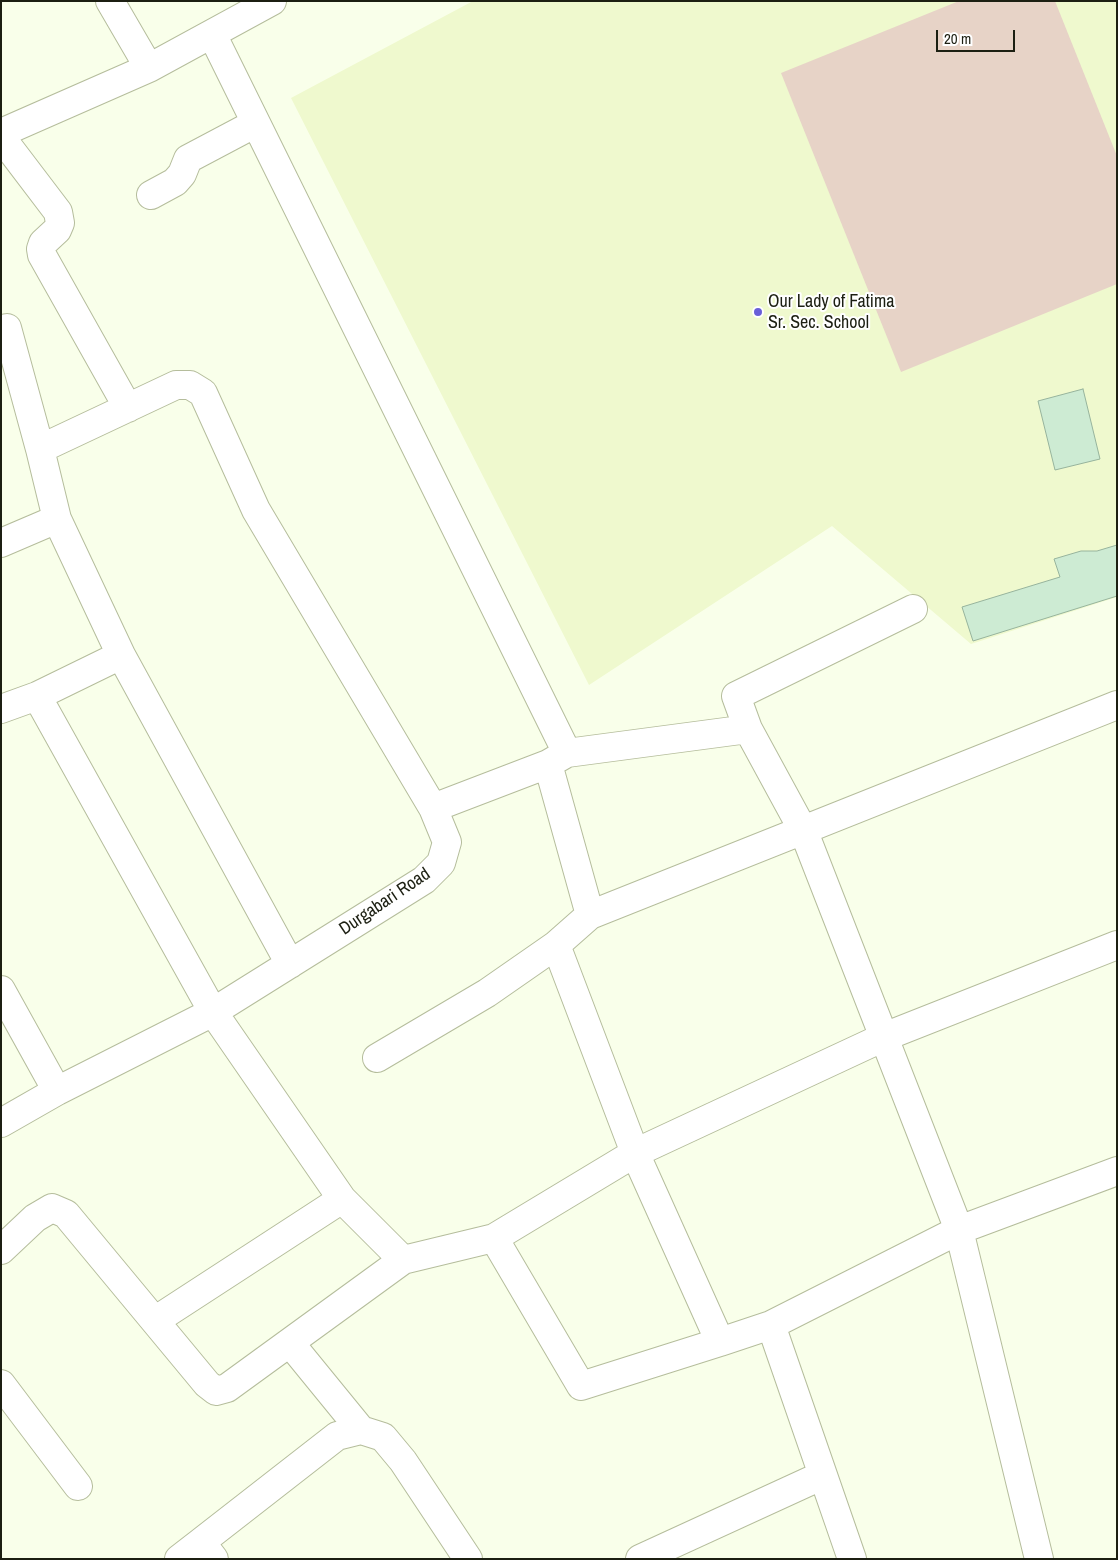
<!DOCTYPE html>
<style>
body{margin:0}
#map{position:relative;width:1118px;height:1560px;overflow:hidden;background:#f9ffea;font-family:"Archivo Narrow",sans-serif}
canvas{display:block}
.frame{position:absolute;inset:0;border:2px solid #1c1f12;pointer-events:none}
.scale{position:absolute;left:936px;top:30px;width:79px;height:22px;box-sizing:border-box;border:2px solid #1c1f12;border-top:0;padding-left:6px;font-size:15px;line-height:18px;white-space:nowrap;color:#1c1f12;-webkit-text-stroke:4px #fff;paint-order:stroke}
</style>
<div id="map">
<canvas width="1118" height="1560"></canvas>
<div class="frame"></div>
<div class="scale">20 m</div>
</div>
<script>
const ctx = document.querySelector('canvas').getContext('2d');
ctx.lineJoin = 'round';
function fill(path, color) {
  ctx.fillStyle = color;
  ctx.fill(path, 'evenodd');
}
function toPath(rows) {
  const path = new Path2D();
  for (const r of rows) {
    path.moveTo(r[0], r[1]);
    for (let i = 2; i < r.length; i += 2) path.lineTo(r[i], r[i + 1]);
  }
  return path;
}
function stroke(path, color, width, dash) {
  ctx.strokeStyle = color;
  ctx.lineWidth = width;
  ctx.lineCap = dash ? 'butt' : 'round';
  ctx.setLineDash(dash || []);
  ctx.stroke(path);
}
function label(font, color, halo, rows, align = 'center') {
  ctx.font = font + ' "Archivo Narrow",sans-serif';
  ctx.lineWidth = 4;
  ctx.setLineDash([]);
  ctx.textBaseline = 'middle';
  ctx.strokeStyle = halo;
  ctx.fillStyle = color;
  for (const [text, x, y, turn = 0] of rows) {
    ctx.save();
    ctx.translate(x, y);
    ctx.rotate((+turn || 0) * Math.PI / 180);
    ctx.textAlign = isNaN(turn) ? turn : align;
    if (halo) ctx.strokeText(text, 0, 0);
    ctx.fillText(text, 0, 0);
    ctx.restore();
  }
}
const built = toPath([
 [473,1,1117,1,1117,597,971,644,832,526,589,685,291,98]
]);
const green = toPath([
 [959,1,1055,1,1117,156,1117,284,901,372,781,73]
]);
const building = toPath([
 [1083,389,1100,459,1055,470,1038,401,1083,389],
 [1117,545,1117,596,973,641,962,607,1060,577,1054,559,1081,551,1097,551,1117,545]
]);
const minor = toPath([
 [110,1,149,68],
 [212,34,567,753],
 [1,133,149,68,272,1],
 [1,137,58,212,60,223,57,230,43,243,41,249,42,255,128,408],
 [151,195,175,182,182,174,188,159,256,123],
 [7,328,40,449],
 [57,519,121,655,290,964],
 [1,543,57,519,40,449,176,385,190,385,203,393,256,510,433,808,447,842,441,863,424,880,213,1012,57,1091,1,1123],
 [913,609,736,696,748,729,804,832,959,1230,1039,1559],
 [37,696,213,1012,342,1199,156,1320],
 [1,709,37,696,121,655],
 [548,764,590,915],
 [433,808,548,764,567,753,748,729],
 [1,990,57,1091],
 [377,1058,487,993,556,945,590,915,1117,705],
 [342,1199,403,1260],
 [494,1238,581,1386,720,1342,635,1153,884,1037,1117,945],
 [1,1250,35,1218,52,1208,66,1214,207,1384,216,1391,227,1388,403,1260,494,1238,635,1153,556,945],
 [771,1325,852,1559],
 [720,1342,771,1325,959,1230,1117,1171],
 [290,1343,361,1430],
 [1,1384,78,1486],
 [179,1559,201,1542],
 [214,1559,201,1542,337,1436,361,1430,383,1437,403,1461,468,1559],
 [640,1559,823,1475]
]);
const markers = [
 [758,312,5,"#695fd8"]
];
const poiNames = [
 ["Our Lady of Fatima",768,302],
 ["Sr. Sec. School",768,323]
];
const streetNames = [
 ["Durgabari Road",385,902,-34]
];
fill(built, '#eff9ce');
fill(green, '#e7d3c7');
fill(building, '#cdebd3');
stroke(building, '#97b49d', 1);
stroke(minor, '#b5bd9c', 30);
stroke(minor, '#fff', 28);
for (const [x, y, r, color] of markers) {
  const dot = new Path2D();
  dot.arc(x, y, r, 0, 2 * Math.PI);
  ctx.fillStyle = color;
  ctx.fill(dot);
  stroke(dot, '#fff', 2);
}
label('18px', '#1c1f12', '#fff', poiNames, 'left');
label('18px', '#1c1f12', '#fff', streetNames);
</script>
